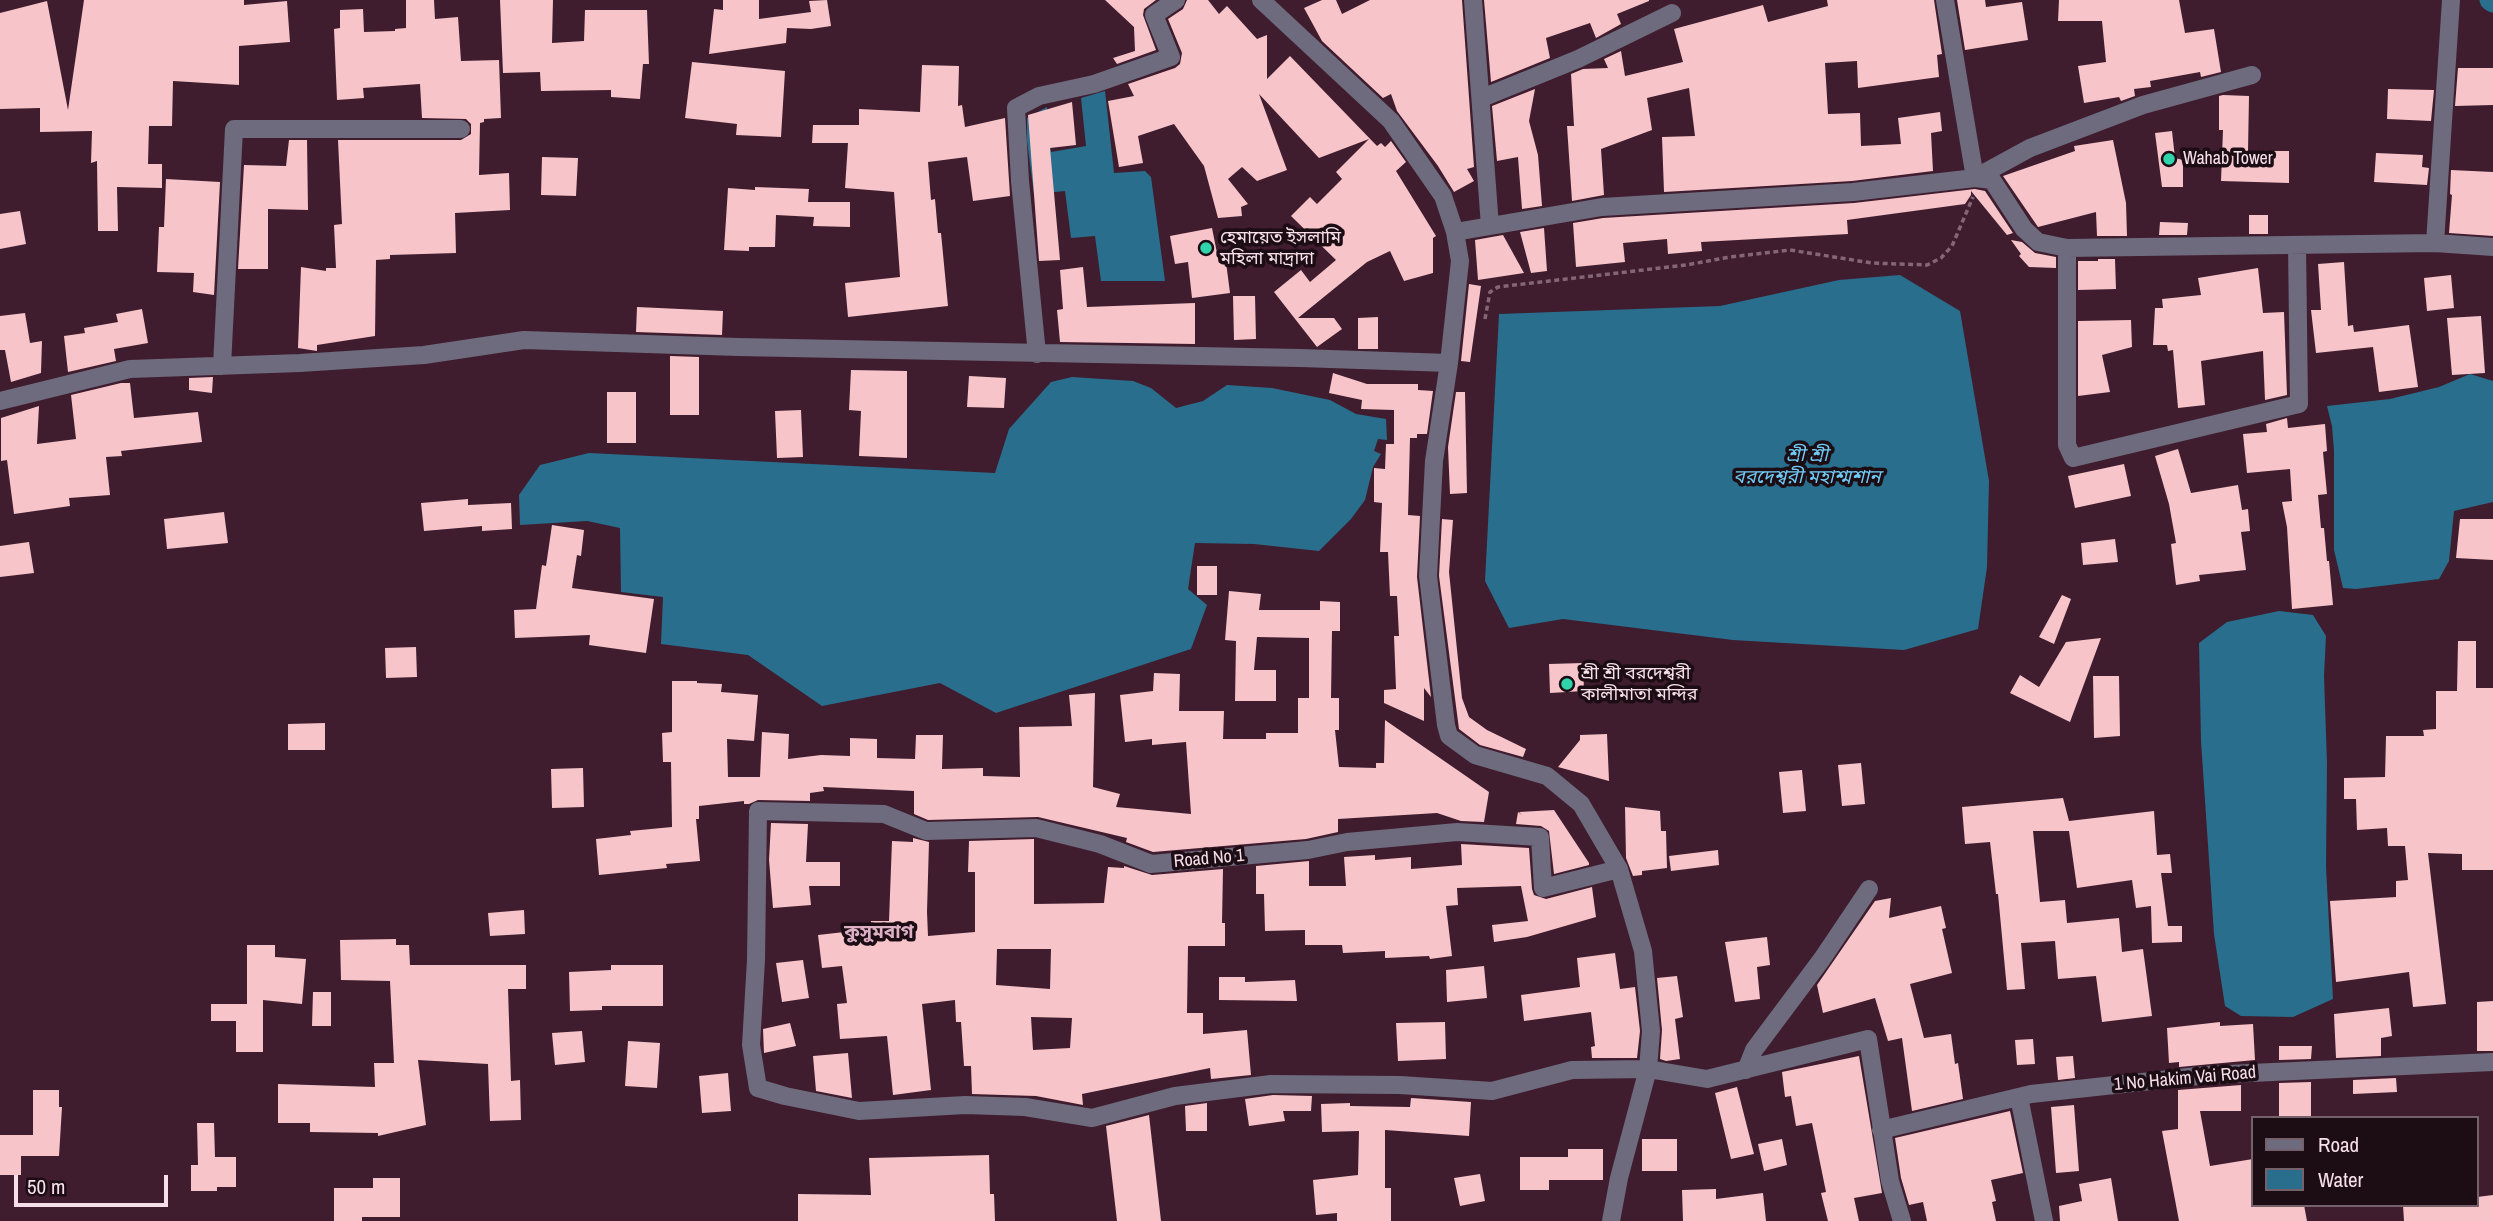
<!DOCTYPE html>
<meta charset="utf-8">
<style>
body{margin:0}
#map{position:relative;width:2493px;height:1221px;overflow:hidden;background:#3f1d2e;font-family:"Archivo Narrow",sans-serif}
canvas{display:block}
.legend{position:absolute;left:2251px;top:1116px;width:228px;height:91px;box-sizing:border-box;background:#1c0d14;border:2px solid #746169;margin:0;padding:9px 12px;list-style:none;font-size:21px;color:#f7dfe9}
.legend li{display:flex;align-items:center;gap:14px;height:35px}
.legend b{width:35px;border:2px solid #746169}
.scale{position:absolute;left:14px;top:1175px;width:154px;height:32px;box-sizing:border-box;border:4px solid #f7dfe9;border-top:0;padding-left:9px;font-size:21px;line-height:24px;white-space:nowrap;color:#f7dfe9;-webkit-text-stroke:5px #1c0d14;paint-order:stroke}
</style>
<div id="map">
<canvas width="2493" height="1221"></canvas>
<ul class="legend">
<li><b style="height:9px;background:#6d6b7d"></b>Road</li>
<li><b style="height:19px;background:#296e8c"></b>Water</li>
</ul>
<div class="scale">50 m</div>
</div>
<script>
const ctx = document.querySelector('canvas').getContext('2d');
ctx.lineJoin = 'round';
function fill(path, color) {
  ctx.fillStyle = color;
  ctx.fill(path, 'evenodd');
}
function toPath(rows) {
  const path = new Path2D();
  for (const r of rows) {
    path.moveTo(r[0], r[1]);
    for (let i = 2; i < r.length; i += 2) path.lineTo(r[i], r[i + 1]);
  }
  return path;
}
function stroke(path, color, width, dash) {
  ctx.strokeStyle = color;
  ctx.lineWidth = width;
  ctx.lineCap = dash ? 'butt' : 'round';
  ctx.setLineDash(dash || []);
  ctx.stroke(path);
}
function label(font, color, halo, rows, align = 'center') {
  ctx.font = font + ' "Archivo Narrow","Noto Sans Bengali",sans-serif';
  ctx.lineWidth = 7;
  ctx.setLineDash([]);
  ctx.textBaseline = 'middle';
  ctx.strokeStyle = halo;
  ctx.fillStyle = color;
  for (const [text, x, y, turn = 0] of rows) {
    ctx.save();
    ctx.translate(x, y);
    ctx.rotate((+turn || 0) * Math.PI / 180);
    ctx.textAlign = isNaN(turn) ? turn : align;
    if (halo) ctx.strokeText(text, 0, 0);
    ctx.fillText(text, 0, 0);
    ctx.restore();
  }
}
const water = toPath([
 [1105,91,1114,173,1145,171,1151,177,1165,281,1101,281,1095,236,1071,238,1065,191,1034,194,1027,141,1027,118,1047,107,1051,152,1086,146,1081,98],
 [1900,275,1960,311,1989,481,1987,567,1978,629,1904,650,1733,640,1563,619,1509,628,1485,581,1499,314,1720,306,1839,280],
 [2470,374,2493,381,2493,502,2454,511,2449,561,2439,579,2356,589,2343,588,2334,550,2334,451,2332,426,2327,406,2390,399,2439,387],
 [1072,377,1133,381,1151,388,1176,408,1203,401,1227,385,1272,388,1330,400,1356,414,1386,419,1387,440,1378,439,1374,451,1381,454,1373,467,1365,500,1351,519,1319,551,1254,544,1195,543,1188,589,1207,605,1191,649,996,713,940,683,822,706,748,655,661,644,663,597,621,592,620,528,587,521,520,525,519,495,540,465,589,453,995,473,1009,429,1051,382],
 [2279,611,2313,615,2326,636,2324,676,2327,763,2326,867,2333,999,2293,1017,2241,1016,2225,1006,2214,934,2201,741,2199,643,2227,622]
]);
const canal = toPath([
 [2490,0,2493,2]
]);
const building = toPath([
 [84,0,244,0,244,5,287,1,290,42,239,46,239,85,173,81,172,126,149,126,148,164,162,164,162,188,117,187,118,231,98,231,97,161,91,163,92,131,40,132,40,108,0,109,0,13,47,1,68,110],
 [406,0,434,0,435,19,458,17,461,61,499,60,501,118,484,119,484,122,480,123,479,175,509,173,510,210,455,213,456,253,390,255,390,259,376,260,375,336,317,345,317,351,298,348,301,267,326,271,326,268,336,268,334,225,342,224,338,140,461,140,471,134,471,124,466,119,422,118,420,84,363,88,364,98,337,100,334,29,340,28,340,10,363,9,364,32,395,31,395,29,406,28],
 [500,0,553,0,552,43,584,41,585,10,647,10,649,64,643,64,640,99,611,97,611,90,541,91,540,72,503,73],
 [723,0,759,0,759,19,811,12,809,1,827,0,831,26,811,29,787,28,786,43,709,54,714,9,723,10],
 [1105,0,1156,0,1144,9,1143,15,1156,50,1117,64,1113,58,1135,51,1134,27],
 [1187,0,1208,0,1219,14,1227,6,1257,39,1267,35,1267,79,1290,56,1377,146,1381,143,1385,147,1391,141,1406,162,1396,171,1436,236,1433,238,1433,273,1404,281,1390,251,1367,262,1298,318,1334,318,1342,329,1317,347,1274,292,1301,270,1310,282,1336,260,1291,216,1310,197,1317,204,1342,179,1336,172,1369,139,1319,158,1259,94,1287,170,1257,181,1242,167,1228,179,1248,204,1241,207,1242,216,1218,218,1204,166,1174,124,1138,136,1143,163,1119,167,1108,101,1134,96,1128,84,1175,68,1180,64,1182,53,1168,19,1183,9],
 [1322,0,1336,0,1342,14,1370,0,1462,0,1474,167,1467,169,1474,181,1454,192,1438,166,1397,111,1391,94,1383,98,1322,41,1304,8],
 [1484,0,1649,0,1649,1,1617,14,1621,24,1596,38,1590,23,1546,38,1550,58,1491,82],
 [1827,0,1934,0,1942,54,1937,55,1939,77,1858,88,1857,61,1825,63,1828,114,1860,113,1861,146,1901,144,1898,118,1940,112,1942,131,1931,133,1933,171,1852,181,1664,192,1662,137,1695,136,1689,88,1647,98,1652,130,1601,149,1604,195,1572,201,1567,126,1574,126,1571,74,1583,69,1608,68,1604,59,1621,51,1625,76,1683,62,1674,29,1763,5,1768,22,1828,6],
 [1957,0,1985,0,1986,7,2022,2,2028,40,1965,50],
 [2059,0,2179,0,2185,33,2214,29,2221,72,2201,77,2200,72,2150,81,2151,87,2134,89,2135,96,2121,101,2119,97,2084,103,2078,66,2106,62,2102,21,2058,21],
 [692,62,785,71,781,137,736,135,737,124,685,118],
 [922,65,959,66,958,106,962,105,965,127,1005,118,1010,196,973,201,967,157,928,162,931,200,935,199,938,233,941,233,948,306,848,317,845,283,900,277,894,192,845,188,848,143,812,143,813,125,859,125,859,109,920,112],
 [2458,68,2493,68,2493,105,2455,106],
 [1535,89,1529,121,1538,155,1542,206,1522,209,1518,157,1497,161,1492,106],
 [2388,89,2434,90,2431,121,2387,119],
 [2223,95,2249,96,2248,151,2289,151,2289,183,2221,181,2223,130,2219,130,2219,96],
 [1072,102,1076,145,1050,148,1060,260,1039,261,1028,115],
 [2172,131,2175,158,2183,160,2183,187,2162,187,2155,133],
 [289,140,307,140,308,210,268,209,268,269,238,269,244,165,286,166],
 [2113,140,2126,203,2127,236,2097,236,2096,212,2038,227,2003,176,2075,151,2074,146],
 [2376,153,2423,155,2422,167,2429,168,2427,185,2374,182],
 [542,157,578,158,576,196,541,195],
 [2451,170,2493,172,2493,236,2449,233,2452,195,2450,194],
 [166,179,220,182,214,295,193,292,194,273,157,272,159,227,164,227],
 [755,187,809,189,808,202,850,202,850,227,813,226,814,217,776,215,775,247,749,247,749,251,724,250,728,188,755,190],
 [1975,189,1985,191,2013,233,2007,235,1971,191,1971,195,1965,204,1847,220,1848,234,1701,242,1702,251,1668,254,1667,239,1623,243,1625,262,1576,267,1573,223,1603,218,1854,203],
 [20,211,26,244,0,249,0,214],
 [2249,215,2268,215,2268,234,2249,234],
 [2160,222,2188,223,2187,235,2159,235],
 [1212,228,1219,263,1226,262,1230,293,1192,298,1188,262,1175,264,1170,236],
 [1544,228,1547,271,1531,273,1520,232],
 [1503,235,1524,273,1478,280,1475,240],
 [2011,240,2022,242,2035,253,2056,257,2056,268,2029,267,2019,256,2021,254],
 [2098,259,2115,259,2116,289,2078,290,2078,261,2098,261],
 [2344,262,2348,326,2353,325,2354,332,2409,325,2418,387,2379,392,2373,347,2316,353,2311,310,2321,310,2318,264],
 [1083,267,1087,307,1195,303,1195,344,1060,342,1057,310,1063,309,1060,270],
 [2258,268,2263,313,2284,312,2287,395,2265,400,2263,351,2201,361,2205,405,2178,408,2173,350,2168,351,2167,345,2153,345,2155,308,2163,308,2162,299,2201,295,2198,278],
 [2451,275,2454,308,2427,311,2424,278],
 [1469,284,1481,286,1470,362,1461,361],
 [1233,296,1255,296,1256,339,1234,340],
 [637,307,723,311,722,335,636,332],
 [142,309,148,343,114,349,116,361,68,372,64,336,85,333,84,328,118,322,116,314],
 [25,313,30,343,42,341,41,373,11,382,5,350,0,350,0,316],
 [2481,316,2485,373,2452,375,2447,318],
 [1378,317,1378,349,1358,349,1358,318],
 [2131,320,2132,347,2102,355,2110,392,2078,396,2078,321],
 [670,356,699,357,699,415,670,415],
 [851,370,907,371,907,458,859,456,861,411,849,410],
 [1333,373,1367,384,1418,384,1418,390,1433,391,1427,434,1417,434,1417,438,1410,438,1408,515,1420,516,1417,577,1431,697,1424,688,1424,721,1384,703,1384,690,1396,689,1394,636,1399,636,1397,596,1390,596,1388,552,1380,552,1382,503,1374,502,1374,468,1385,469,1386,444,1394,444,1394,410,1361,409,1362,400,1329,393],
 [969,376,1006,378,1004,408,967,407],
 [213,377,212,393,189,390,189,378],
 [121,383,130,383,134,418,198,412,202,442,121,451,122,456,106,457,110,495,69,498,70,506,14,514,7,460,1,461,1,418,39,406,37,444,76,439,71,395],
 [607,392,636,392,636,443,607,443],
 [1456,392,1465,392,1467,493,1450,494,1448,447],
 [801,410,803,457,777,458,775,411],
 [2287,418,2288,428,2325,424,2327,451,2323,452,2327,494,2318,495,2321,528,2324,528,2327,561,2329,561,2333,605,2292,609,2287,527,2282,502,2292,501,2290,469,2247,473,2243,434,2267,432,2266,424],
 [2178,449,2191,493,2238,485,2242,510,2248,509,2250,531,2241,532,2246,570,2199,575,2200,581,2176,585,2171,544,2176,543,2169,504,2155,456],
 [2124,464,2131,496,2075,508,2068,476],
 [468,499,468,505,511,503,512,529,482,531,482,526,424,531,421,503],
 [224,512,228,543,167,549,164,519],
 [1442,519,1453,520,1449,572,1462,698,1469,717,1487,730,1526,749,1523,757,1480,745,1459,729,1439,576],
 [2460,519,2493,519,2493,560,2456,558],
 [552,525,584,530,581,556,577,555,572,588,654,599,646,653,589,645,590,635,515,638,514,610,536,609,542,565,546,566],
 [2115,539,2118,562,2083,565,2081,543],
 [29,542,34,573,0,577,0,546],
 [1197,566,1217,566,1217,595,1197,595],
 [1229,591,1261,594,1259,610,1320,610,1320,601,1340,602,1340,631,1332,631,1331,698,1339,698,1339,730,1335,730,1339,767,1376,768,1376,763,1384,763,1385,720,1489,792,1484,822,1461,821,1437,813,1338,819,1338,832,1306,839,1153,852,1126,842,1127,838,1038,817,928,820,914,814,914,791,823,787,824,791,810,793,810,801,758,800,749,804,744,804,744,801,699,806,699,819,696,819,700,861,666,864,667,868,599,875,596,839,631,835,630,831,672,827,671,762,663,762,662,733,672,732,672,681,697,681,697,683,722,684,721,692,758,695,754,741,727,739,728,777,760,777,762,732,789,734,788,759,821,755,850,756,850,738,877,739,877,758,915,759,916,735,943,735,942,769,983,768,983,776,1020,777,1019,727,1072,726,1069,695,1095,693,1093,787,1120,794,1116,807,1191,814,1186,742,1152,745,1152,739,1125,742,1120,695,1153,691,1154,673,1180,674,1179,711,1224,711,1223,739,1266,739,1266,733,1298,733,1298,698,1309,698,1309,638,1257,637,1254,670,1276,670,1276,701,1235,701,1236,641,1225,640],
 [2062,595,2071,599,2054,644,2039,637],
 [2101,638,2070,722,2010,693,2020,675,2039,687,2066,642],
 [2458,641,2476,641,2476,688,2493,688,2493,870,2462,870,2462,854,2428,853,2446,1004,2413,1007,2409,972,2336,982,2330,901,2396,897,2396,881,2408,880,2405,846,2388,846,2387,828,2357,830,2356,799,2344,799,2344,778,2385,777,2386,736,2424,736,2423,730,2436,729,2436,691,2457,691],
 [416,647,417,677,386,678,385,648],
 [1583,663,1584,691,1550,693,1549,664],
 [2093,676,2119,676,2120,736,2094,738],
 [325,723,325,750,288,750,288,724],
 [1607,734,1609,781,1558,767,1580,740,1580,735],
 [1861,763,1865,804,1842,806,1838,765],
 [583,768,584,807,552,808,551,769],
 [1802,770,1806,811,1783,813,1779,772],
 [2063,798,2069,821,2154,811,2157,855,2170,854,2172,873,2161,873,2168,926,2182,926,2182,942,2152,943,2151,906,2136,908,2132,880,2077,888,2069,831,2033,831,2040,902,2065,900,2067,923,2119,918,2122,952,2143,949,2152,1016,2102,1022,2096,976,2058,979,2055,941,2021,943,2025,989,2007,990,1998,894,1996,894,1990,842,1965,844,1962,807],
 [1625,807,1660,811,1661,831,1666,831,1667,868,1642,871,1642,875,1633,876,1626,858],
 [1554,810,1589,863,1589,865,1554,874,1549,831,1541,826,1516,824,1518,812,1522,815,1519,812],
 [771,823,808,824,806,862,840,862,840,886,809,886,811,905,773,908,769,860],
 [913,838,929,842,927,912,928,936,975,932,975,872,968,872,969,841,1034,839,1034,904,1104,903,1108,867,1124,868,1124,866,1152,875,1223,869,1222,923,1225,923,1225,946,1188,946,1187,1013,1203,1013,1203,1034,1247,1030,1251,1075,1211,1079,1210,1068,1082,1094,1083,1105,1036,1096,972,1094,971,1066,964,1066,961,1022,956,1022,955,1000,922,1004,931,1090,893,1095,887,1036,840,1039,837,1004,847,1003,842,966,822,968,818,935,871,929,871,921,889,921,892,841,913,842],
 [997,949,1051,949,1050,989,996,985],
 [1031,1017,1072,1018,1070,1048,1033,1050],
 [1461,844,1529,848,1532,889,1534,895,1546,899,1592,887,1596,917,1527,937,1494,942,1492,925,1528,921,1521,886,1457,888,1458,905,1446,906,1452,956,1430,959,1429,956,1385,958,1385,951,1343,953,1342,945,1305,945,1305,930,1265,931,1264,894,1256,894,1256,866,1309,861,1309,886,1346,886,1344,857,1375,855,1375,860,1411,857,1411,869,1462,865],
 [1718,850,1719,865,1671,871,1669,856],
 [1891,898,1889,918,1941,906,1946,928,1942,929,1952,973,1910,984,1924,1038,1951,1034,1955,1064,1958,1063,1963,1099,1912,1111,1902,1038,1888,1041,1875,998,1823,1013,1817,985,1875,901],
 [524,910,525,934,490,936,488,913],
 [1767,937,1770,965,1757,967,1760,999,1735,1002,1725,942],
 [396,939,396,945,409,945,410,965,526,965,526,989,508,989,511,1081,520,1080,521,1120,490,1121,488,1064,418,1060,426,1125,378,1136,378,1133,310,1132,310,1123,278,1123,278,1084,375,1087,374,1063,394,1063,390,981,341,980,340,940],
 [247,945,275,945,275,957,306,959,302,1004,263,1000,263,1052,236,1052,236,1021,211,1021,211,1004,247,1004],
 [1615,953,1620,989,1635,987,1640,1031,1637,1058,1592,1058,1591,1047,1595,1046,1591,1012,1524,1021,1521,995,1580,987,1577,958],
 [803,960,809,998,782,1002,776,963],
 [611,965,663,965,663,1006,602,1006,602,1010,570,1011,569,972,611,970],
 [1484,966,1487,998,1447,1002,1446,970],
 [1677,976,1683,1017,1675,1019,1680,1059,1666,1061,1660,1059,1662,1030,1657,978],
 [1219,977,1245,977,1245,982,1295,980,1297,1001,1219,1000],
 [313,992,331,992,331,1026,312,1026],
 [2493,1001,2493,1051,2477,1051,2477,1002],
 [2389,1008,2392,1036,2381,1038,2381,1056,2336,1058,2334,1014],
 [1445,1022,1446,1059,1398,1061,1396,1023],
 [2220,1022,2220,1026,2253,1024,2255,1060,2179,1067,2179,1062,2169,1063,2167,1028],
 [790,1023,796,1046,764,1053,763,1029],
 [582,1031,585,1062,555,1065,552,1033],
 [2033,1039,2035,1064,2017,1065,2015,1040],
 [628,1041,660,1043,657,1088,625,1086],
 [2279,1046,2312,1046,2311,1059,2279,1060],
 [848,1053,852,1098,816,1091,813,1056],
 [1859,1056,1882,1193,1854,1198,1859,1221,1828,1221,1821,1193,1826,1192,1812,1123,1796,1126,1791,1096,1785,1097,1782,1072],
 [2073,1056,2075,1078,2058,1080,2056,1057],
 [728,1073,731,1111,702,1113,699,1076],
 [2396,1078,2397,1092,2353,1094,2353,1080],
 [2311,1082,2311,1118,2279,1118,2279,1083],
 [2241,1085,2241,1111,2200,1111,2210,1166,2253,1159,2253,1205,2304,1205,2307,1221,2179,1221,2162,1131,2178,1129,2178,1090],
 [1737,1087,1754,1154,1731,1159,1715,1093],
 [33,1090,59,1090,59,1107,62,1107,59,1156,21,1156,21,1175,0,1175,0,1135,33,1135],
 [1273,1095,1312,1096,1311,1111,1283,1111,1285,1121,1249,1126,1245,1099],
 [1411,1098,1471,1102,1469,1136,1385,1130,1385,1188,1391,1188,1391,1221,1337,1221,1337,1213,1316,1215,1313,1180,1358,1175,1359,1131,1322,1132,1321,1104,1350,1103,1350,1106,1410,1107],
 [1207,1103,1207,1131,1186,1131,1185,1106],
 [2074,1105,2079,1171,2056,1173,2051,1107],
 [2010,1111,2023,1173,1991,1180,1996,1201,1992,1202,1996,1221,1927,1221,1923,1202,1909,1205,1901,1178,1895,1138],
 [1149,1115,1161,1221,1117,1221,1106,1126],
 [197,1123,214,1123,215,1157,236,1157,236,1187,217,1187,217,1191,191,1191,191,1165,198,1165],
 [1642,1139,1677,1139,1677,1171,1642,1171],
 [1782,1139,1787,1165,1764,1171,1758,1144],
 [1568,1149,1603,1149,1603,1180,1549,1180,1549,1190,1520,1190,1520,1157,1568,1157],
 [989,1155,990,1194,994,1194,995,1221,798,1221,798,1194,871,1195,869,1158],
 [1480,1174,1485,1201,1460,1206,1454,1178],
 [373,1178,400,1178,400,1217,362,1217,362,1221,334,1221,334,1188,373,1188],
 [2111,1178,2118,1221,2060,1221,2059,1206,2082,1201,2079,1184],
 [1716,1189,1716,1199,1763,1193,1766,1221,1683,1221,1682,1190],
 [2493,1195,2493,1221,2404,1221,2403,1205,2477,1205,2477,1197]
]);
const path = toPath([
 [1485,319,1490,292,1498,287,1686,265,1730,257,1790,250,1872,263,1927,265,1941,258,1952,246,1973,197]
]);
const minor = toPath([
 [1261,0,1391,121,1443,196,1455,232,1460,261,1449,363,1434,461,1428,576,1446,725,1449,736,1475,755,1547,776,1581,804,1619,869,1643,951,1651,1031,1648,1069,1619,1178,1611,1221],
 [1473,0,1490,226],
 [1945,0,1975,178,2030,148,2143,105,2252,75],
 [2451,0,2435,243,2493,247],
 [1482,98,1578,59,1672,13],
 [1455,232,1602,207,1853,192,1975,178,1992,180,2024,229,2038,242,2067,248,2435,243],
 [2067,248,2067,445,2073,458,2299,404,2297,245],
 [1037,354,1020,181,1016,108,1039,96,1094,84,1171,57,1154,15,1176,0],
 [222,366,234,129,461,129],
 [0,401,130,369,300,363,424,355,524,340,738,347,1300,358,1449,363],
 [1619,869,1543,888,1540,837,1457,832,1347,842,1308,850,1151,864,1100,844,1036,828,926,831,884,814,758,811,756,960,751,1045,758,1088,785,1096,859,1111,965,1105,1025,1107,1092,1118,1175,1096,1271,1084,1400,1085,1492,1091,1572,1070,1648,1069,1707,1079,1868,1039,1890,1181,1902,1221],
 [1746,1070,1754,1050,1822,959,1869,889],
 [2019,1097,2044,1221],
 [1881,1130,2031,1094,2207,1075,2493,1062]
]);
const markers = [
 [2169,159,7,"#30d4aa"],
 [1206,248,7,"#30d4aa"],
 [1567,684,7,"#30d4aa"]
];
const poiNames = [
 ["Wahab Tower",2183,159],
 ["হেমায়েত ইসলামি",1220,238],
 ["মহিলা মাদ্রাদা",1220,259],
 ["শ্রী শ্রী বরদেশ্বরী",1581,674],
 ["কালীমাতা মন্দির",1581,695]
];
const streetNames = [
 ["Road No 1",1209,859,-5],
 ["1 No Hakim Vai Road",2185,1079,-5]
];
const waterNames = [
 ["শ্রী শ্রী",1807,456],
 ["বরদেশ্বরী মহাশ্মশান",1807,478]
];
const neighbourhoodNames = [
 ["কুসুমবাগ",879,933]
];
fill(water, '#296e8c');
stroke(canal, '#296e8c', 21);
fill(building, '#f7c4ca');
stroke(path, '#856675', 3.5, [5, 3.5]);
stroke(minor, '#6d6b7d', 18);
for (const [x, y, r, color] of markers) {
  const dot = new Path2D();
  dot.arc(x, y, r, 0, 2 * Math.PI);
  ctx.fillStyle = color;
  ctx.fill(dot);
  stroke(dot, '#1c0d14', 2.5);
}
label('18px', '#f7dfe9', '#1c0d14', poiNames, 'left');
label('18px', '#f7dfe9', '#1c0d14', streetNames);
label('italic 19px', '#6fcbf6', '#1c0d14', waterNames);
label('bold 19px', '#deb0c4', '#1c0d14', neighbourhoodNames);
</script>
